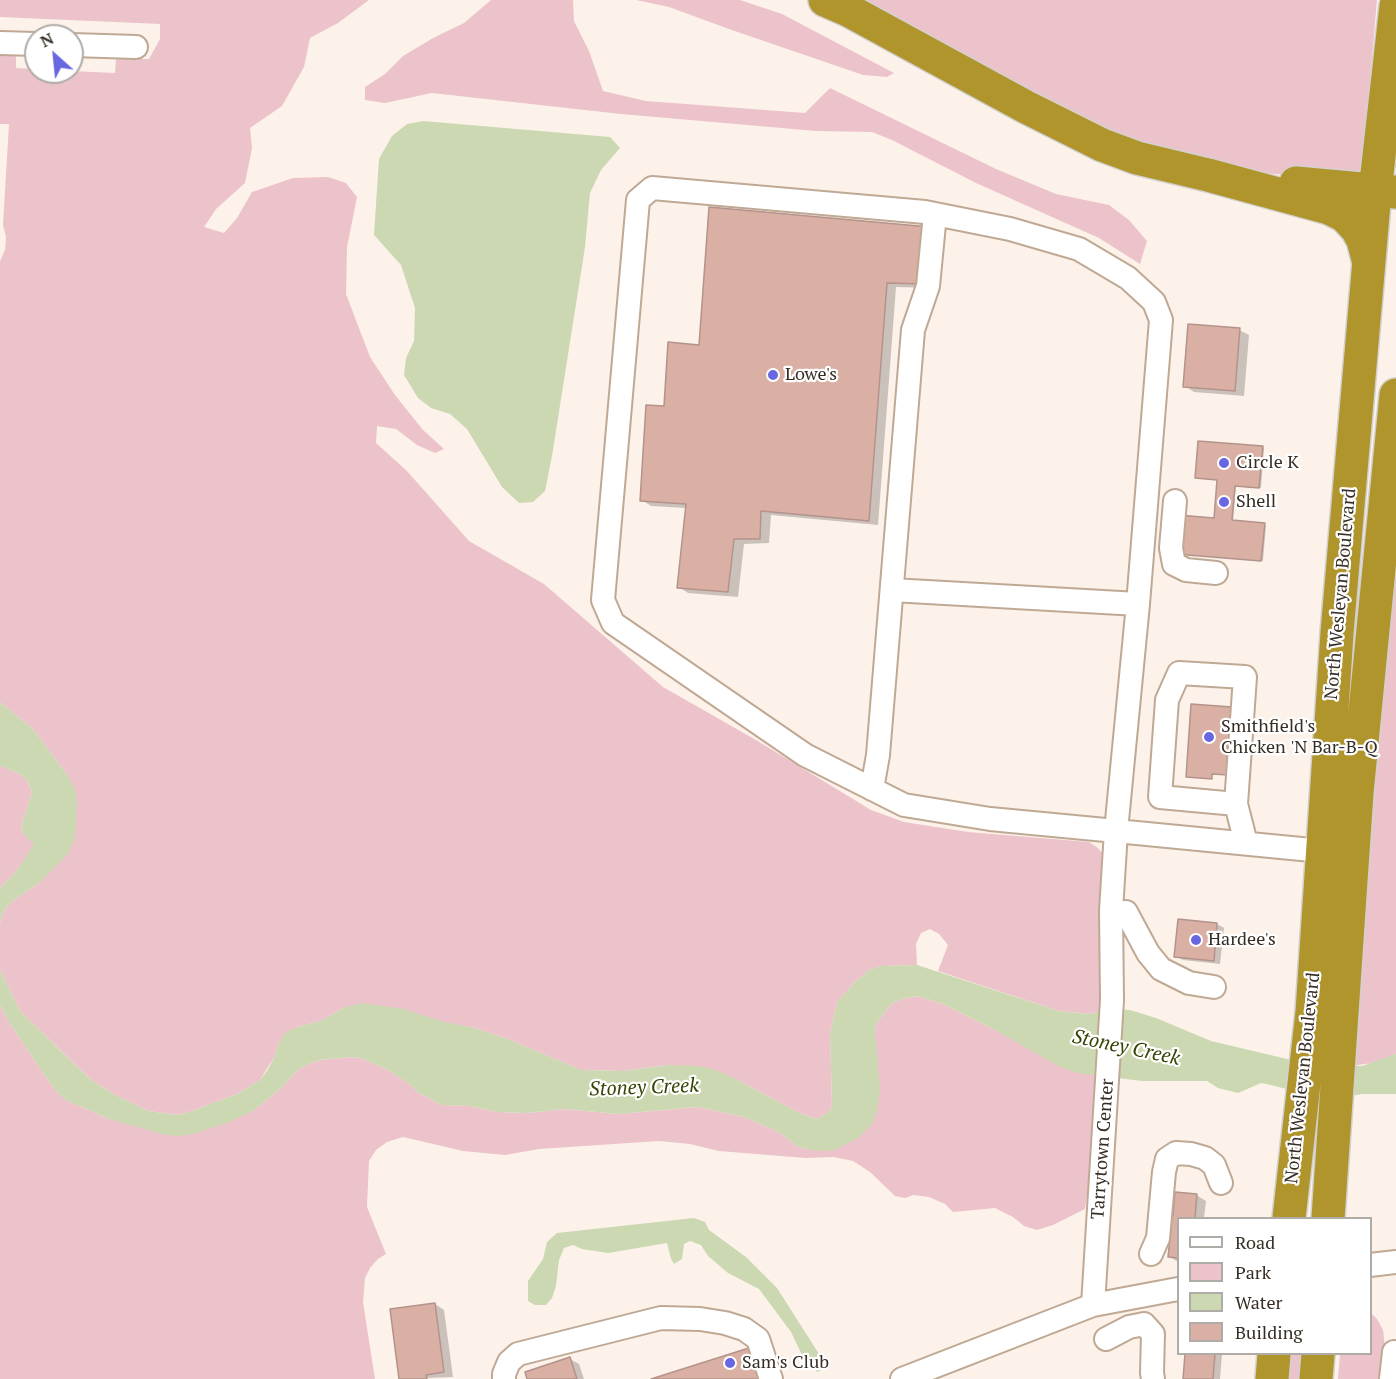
<!DOCTYPE html>
<style>
body{margin:0}
#map{position:relative;width:1396px;height:1379px;overflow:hidden;background:#fcf2e9;font-family:"PT Serif",serif}
canvas{display:block}
.legend{position:absolute;left:1177px;top:1217px;width:195px;height:138px;box-sizing:border-box;background:#fff;border:2px solid #afaba7;margin:0;padding:8px 10px;list-style:none;font-size:18px;color:#362d24}
.legend li{display:flex;align-items:center;gap:12px;height:30px}
.legend b{width:30px;border:2px solid #afaba7}
.north{position:absolute;left:24px;top:24px;width:60px;height:60px;box-sizing:border-box;background:#fff;border:2px solid #afaba7;border-radius:50%;rotate:333deg;font-size:16px;font-weight:700;line-height:24px;text-align:center;color:#362d24}
.north::after{content:'';display:block;margin:auto;width:21px;height:27px;background:#6867e1;clip-path:polygon(50% 0,100% 100%,50% 72%,0 100%)}
</style>
<div id="map">
<canvas width="1396" height="1379"></canvas>
<ul class="legend">
<li><b style="height:8px;background:#fff"></b>Road</li>
<li><b style="height:16px;background:#ecc3ca"></b>Park</li>
<li><b style="height:16px;background:#cbd8b2"></b>Water</li>
<li><b style="height:16px;background:#daafa4"></b>Building</li>
</ul>
<div class="north">N</div>
</div>
<script>
const ctx = document.querySelector('canvas').getContext('2d');
ctx.lineJoin = 'round';
function fill(path, color) {
  ctx.fillStyle = color;
  ctx.fill(path, 'evenodd');
}
function toPath(rows) {
  const path = new Path2D();
  for (const r of rows) {
    path.moveTo(r[0], r[1]);
    for (let i = 2; i < r.length; i += 2) path.lineTo(r[i], r[i + 1]);
  }
  return path;
}
function stroke(path, color, width, dash) {
  ctx.strokeStyle = color;
  ctx.lineWidth = width;
  ctx.lineCap = dash ? 'butt' : 'round';
  ctx.setLineDash(dash || []);
  ctx.stroke(path);
}
function label(font, color, halo, rows, align = 'center') {
  ctx.font = font + ' "PT Serif",serif';
  ctx.lineWidth = 4.5;
  ctx.setLineDash([]);
  ctx.textBaseline = 'middle';
  ctx.strokeStyle = halo;
  ctx.fillStyle = color;
  for (const [text, x, y, turn = 0] of rows) {
    ctx.save();
    ctx.translate(x, y);
    ctx.rotate((+turn || 0) * Math.PI / 180);
    ctx.textAlign = isNaN(turn) ? turn : align;
    if (halo) ctx.strokeText(text, 0, 0);
    ctx.fillText(text, 0, 0);
    ctx.restore();
  }
}
const green = toPath([
 [0,0,369,0,338,23,310,38,304,67,282,106,250,128,252,148,245,183,216,209,204,227,224,233,237,218,252,192,293,178,328,177,346,183,357,197,347,247,346,294,370,357,395,395,423,430,444,449,435,453,417,445,396,429,377,426,376,443,407,471,469,541,544,584,663,687,756,740,871,810,904,822,968,832,1089,842,1098,848,1103,854,1107,1009,1090,1014,1059,1011,938,971,948,945,939,934,930,929,921,933,916,944,917,965,881,966,869,970,855,982,837,1002,830,1034,832,1105,830,1111,817,1119,799,1113,734,1078,668,1065,623,1071,581,1070,505,1038,471,1027,345,1007,321,1021,297,1027,279,1042,275,1056,260,1080,239,1093,198,1109,179,1115,148,1111,115,1095,90,1079,20,1011,0,970,0,923,3,912,12,901,39,883,68,776,33,729,0,702,0,261,5,250,6,237,3,225,9,124,0,124,0,54,8,51,16,53,16,68,36,69,36,72,72,71,115,73,116,59,149,59,160,39,160,24,0,17],
 [491,0,573,0,574,21,589,51,603,91,646,101,805,113,830,88,996,169,1056,194,1109,205,1129,220,1147,241,1140,264,1099,238,976,183,892,140,872,132,816,131,621,114,432,93,385,103,365,100,365,87,385,74,403,56,433,38,464,23],
 [636,0,740,0,782,14,894,73,887,77,863,75,729,29,669,7],
 [846,0,1377,0,1362,171,1368,181,1262,173,1214,166,1145,151],
 [1396,550,1396,1054,1372,1063,1350,1066,1365,885],
 [0,766,18,773,28,781,32,793,21,827,23,834,35,844,18,869,0,888],
 [918,996,943,1004,995,1030,1098,1076,1093,1155,1085,1209,1053,1225,1037,1230,1024,1226,1013,1217,995,1208,953,1212,945,1204,929,1197,913,1195,905,1198,895,1196,870,1172,853,1161,833,1157,806,1158,719,1151,690,1144,659,1141,539,1149,505,1155,463,1151,403,1137,387,1142,376,1150,369,1161,367,1207,386,1254,378,1259,370,1268,365,1278,363,1302,375,1379,0,1379,0,1005,7,1019,45,1076,56,1091,66,1100,109,1119,192,1134,253,1111,280,1089,299,1069,308,1064,320,1060,351,1057,361,1058,386,1069,410,1084,417,1092,442,1105,470,1106,498,1112,526,1113,565,1109,618,1114,698,1107,744,1117,779,1132,797,1146,810,1150,875,1031,876,1024,891,1004,905,998],
 [1371,1313,1377,1319,1383,1330,1385,1348,1378,1379,1338,1379,1340,1354,1370,1354],
 [1290,1354,1301,1354,1300,1379,1288,1379]
]);
const water = toPath([
 [423,121,610,137,620,148,601,170,590,193,585,247,552,456,545,491,533,502,519,503,502,487,467,429,450,414,431,408,418,398,404,375,406,358,414,341,415,308,401,265,374,235,379,159,392,136,407,124],
 [0,702,33,729,68,776,75,790,77,803,75,838,68,854,39,883,12,901,3,912,0,923,0,888,18,869,34,844,23,834,21,827,32,793,28,781,18,773,0,766],
 [917,965,1059,1011,1090,1014,1107,1009,1130,1010,1156,1018,1211,1041,1304,1063,1362,1066,1396,1054,1396,1094,1362,1094,1329,1100,1267,1084,1261,1083,1238,1093,1218,1088,1207,1081,1142,1081,1077,1073,1058,1066,995,1030,943,1004,918,996,905,998,891,1004,876,1024,875,1031,880,1089,877,1110,872,1124,858,1138,832,1151,810,1150,797,1146,779,1132,744,1117,698,1107,618,1114,565,1109,526,1113,498,1112,470,1106,442,1105,417,1092,410,1084,386,1069,361,1058,351,1057,320,1060,308,1064,299,1069,280,1089,253,1111,227,1123,192,1134,179,1136,166,1135,109,1119,66,1100,56,1091,45,1076,7,1019,0,1005,0,970,20,1011,63,1053,90,1079,115,1095,148,1111,179,1115,198,1109,239,1093,260,1080,267,1071,275,1056,279,1042,286,1032,297,1027,321,1021,345,1007,362,1003,404,1009,444,1022,471,1027,505,1038,581,1070,623,1071,668,1065,697,1066,713,1069,734,1078,799,1113,817,1119,830,1111,832,1105,830,1034,837,1002,855,982,869,970,881,966],
 [694,1218,705,1222,709,1230,746,1257,777,1288,819,1354,823,1369,817,1372,803,1357,791,1332,759,1289,728,1273,708,1256,701,1245,690,1241,684,1244,682,1259,674,1264,671,1259,667,1243,608,1253,582,1249,573,1245,564,1248,559,1260,556,1286,552,1298,546,1305,535,1305,528,1301,528,1281,543,1259,547,1242,557,1233]
]);
const shadow = toPath([
 [710,208,932,288,896,287,878,525,771,515,769,543,744,544,738,597,688,593,679,587,687,508,651,506,642,500,665,408,700,347],
 [1239,330,1249,335,1244,396,1194,392,1185,386],
 [1263,447,1264,448,1261,488,1236,486,1233,522,1266,525,1263,561,1178,554,1215,520,1219,480],
 [1180,921,1217,924,1224,928,1220,964,1183,960,1176,956],
 [1196,1195,1206,1201,1204,1218,1178,1218,1178,1262,1170,1257,1173,1230,1169,1228,1174,1217],
 [435,1304,444,1310,453,1377,400,1379],
 [1186,1354,1222,1354,1220,1379,1184,1379],
 [570,1359,579,1364,584,1379,529,1379]
]);
const building = toPath([
 [709,207,930,227,923,284,887,283,869,521,761,511,760,539,734,539,728,592,677,588,686,504,640,501,646,405,664,406,668,342,699,345,709,207],
 [1188,324,1240,328,1235,391,1183,387,1188,324],
 [1198,441,1263,446,1259,488,1235,486,1232,520,1265,523,1261,561,1175,554,1178,515,1214,518,1217,480,1195,478,1198,441],
 [1191,704,1232,707,1228,775,1212,774,1212,779,1186,777,1191,704],
 [1178,919,1217,923,1214,961,1174,957,1178,919],
 [1175,1192,1197,1194,1195,1218,1178,1218,1178,1258,1168,1257,1171,1229,1167,1229,1168,1217,1173,1216,1175,1192],
 [435,1303,444,1372,426,1375,427,1379,399,1379,390,1309,435,1303],
 [752,1347,763,1379,651,1379,752,1347],
 [1185,1354,1215,1354,1213,1379,1183,1379,1185,1354],
 [570,1357,577,1379,527,1379,525,1372,570,1357]
]);
const minor = toPath([
 [0,43,36,44],
 [72,45,136,47],
 [1175,501,1171,548,1174,564,1186,570,1216,573],
 [892,590,1138,604],
 [872,789,878,755,913,330,928,286,935,214],
 [1236,804,1160,797,1167,700,1179,673,1245,677,1236,804,1246,843],
 [1126,912,1148,953,1161,969,1189,983,1214,987],
 [1151,1254,1158,1238,1164,1172,1167,1159,1176,1153,1191,1154,1205,1158,1214,1165,1221,1183],
 [1370,1265,1396,1262],
 [1093,1305,1112,1000,1111,911,1116,831,1138,604,1161,320,1154,302,1128,278,1079,249,1010,229,925,212,652,188,638,200,603,600,613,623,805,755,904,805,990,819,1116,831,1322,851],
 [1106,1339,1129,1327,1144,1324,1153,1334,1152,1373,1153,1379],
 [504,1379,504,1374,509,1362,518,1354,661,1318,700,1319,725,1323,744,1329,758,1339,771,1379],
 [902,1379,1093,1305,1178,1289],
 [1391,1379,1394,1352]
]);
const highway = toPath([
 [825,0,848,10,1026,107,1102,145,1137,158,1208,175,1329,208,1345,216,1357,229,1363,240,1368,259],
 [1296,183,1396,192],
 [1289,1218,1312,1012,1337,633,1375,191,1396,6],
 [1328,1218,1357,793,1396,395],
 [1272,1379,1274,1354],
 [1316,1379,1318,1354]
]);
const markers = [
 [773,375,6,"#6867e1"],
 [1224,463,6,"#6867e1"],
 [1224,502,6,"#6867e1"],
 [1209,737,6,"#6867e1"],
 [1196,940,6,"#6867e1"],
 [730,1363,6,"#6867e1"]
];
const poiNames = [
 ["Lowe's",785,375],
 ["Circle K",1236,463],
 ["Shell",1236,502],
 ["Smithfield's",1221,727],
 ["Chicken 'N Bar-B-Q",1221,748],
 ["Hardee's",1208,940],
 ["Sam's Club",742,1363]
];
const streetNames = [
 ["North Wesleyan Boulevard",1341,594,-85],
 ["North Wesleyan Boulevard",1303,1078,-84],
 ["Tarrytown Center",1103,1149,-86]
];
const waterNames = [
 ["Stoney Creek",1126,1048,12],
 ["Stoney Creek",644,1088,-2]
];
fill(green, '#ecc3ca');
fill(water, '#cbd8b2');
fill(shadow, '#0003');
fill(building, '#daafa4');
stroke(building, '#b3938b', 1.5);
stroke(minor, '#c0a994', 26);
stroke(highway, '#d3d1cf', 36);
stroke(minor, '#fff', 22);
stroke(highway, '#b0942c', 33);
for (const [x, y, r, color] of markers) {
  const dot = new Path2D();
  dot.arc(x, y, r, 0, 2 * Math.PI);
  ctx.fillStyle = color;
  ctx.fill(dot);
  stroke(dot, '#fff', 2);
}
label('18px', '#362d24', '#fff', poiNames, 'left');
label('18px', '#362d24', '#fff', streetNames);
label('italic 20px', '#364406', '#fff', waterNames);
</script>
